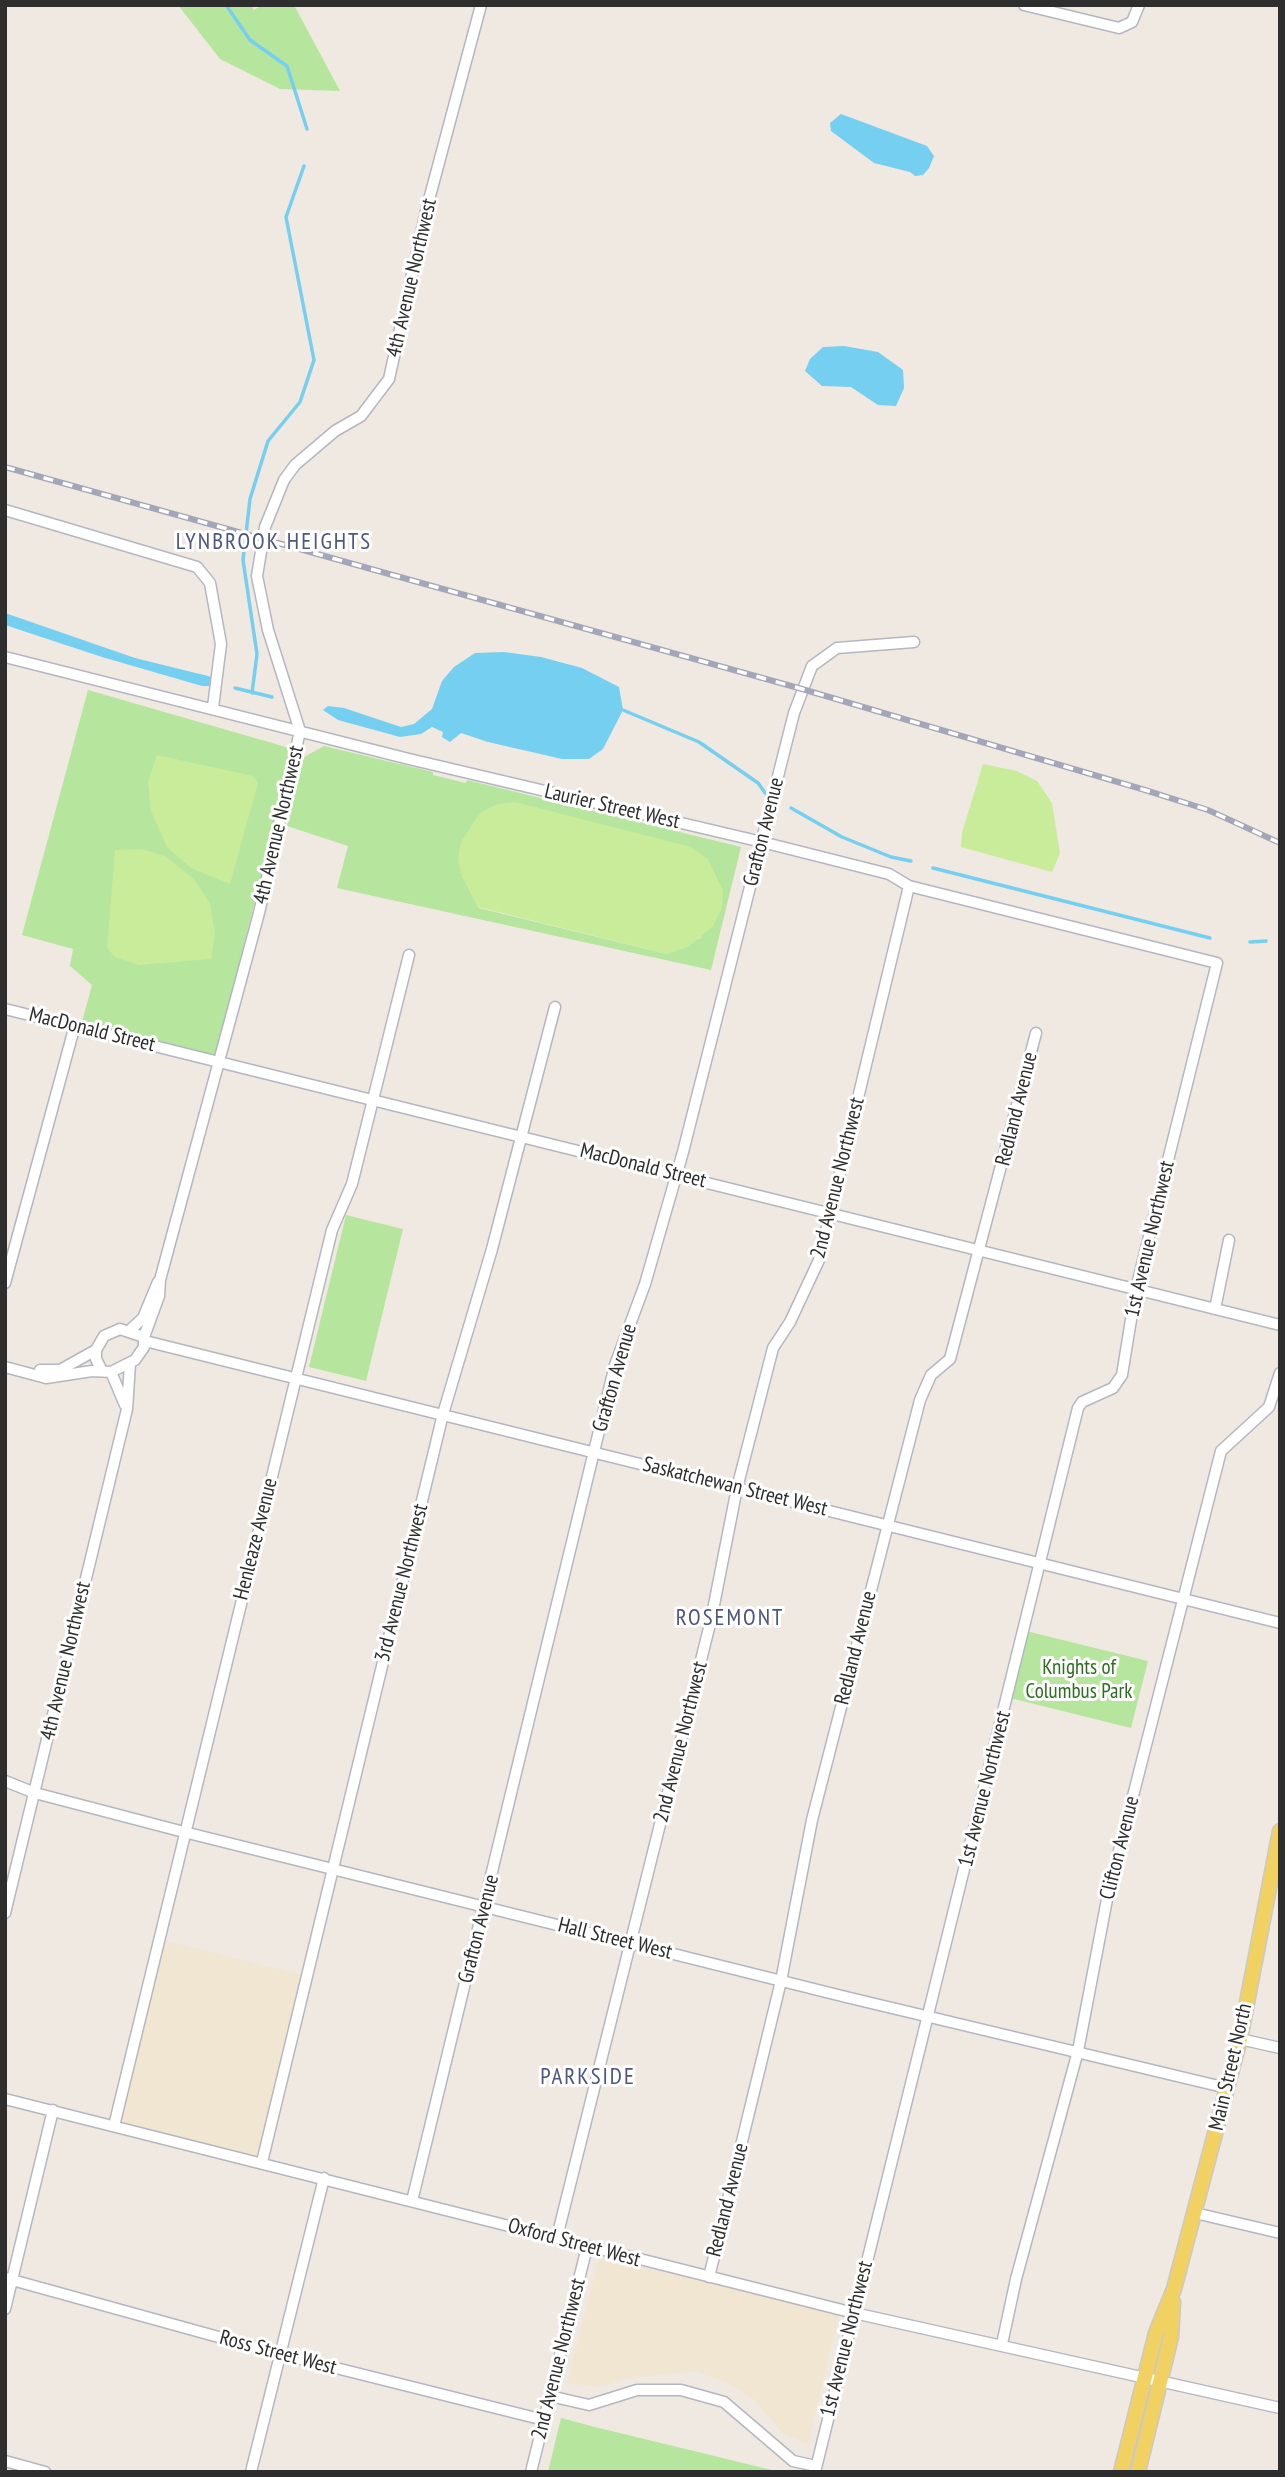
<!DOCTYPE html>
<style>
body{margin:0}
#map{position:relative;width:1285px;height:2477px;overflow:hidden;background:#efe9e1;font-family:"PT Sans Narrow",sans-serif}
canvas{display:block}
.frame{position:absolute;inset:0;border:7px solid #2e2e2e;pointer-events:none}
</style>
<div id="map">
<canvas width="1285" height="2477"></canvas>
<div class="frame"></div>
</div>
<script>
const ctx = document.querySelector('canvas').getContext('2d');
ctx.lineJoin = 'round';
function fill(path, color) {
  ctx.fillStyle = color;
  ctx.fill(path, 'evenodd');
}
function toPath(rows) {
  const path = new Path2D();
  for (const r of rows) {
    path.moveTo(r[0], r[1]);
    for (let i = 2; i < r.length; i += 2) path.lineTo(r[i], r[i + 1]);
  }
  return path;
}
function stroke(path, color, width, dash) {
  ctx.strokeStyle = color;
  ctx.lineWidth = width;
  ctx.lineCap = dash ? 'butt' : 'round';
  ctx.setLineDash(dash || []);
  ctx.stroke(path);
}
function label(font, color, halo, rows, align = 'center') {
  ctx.font = font + ' "PT Sans Narrow",sans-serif';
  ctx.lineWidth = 6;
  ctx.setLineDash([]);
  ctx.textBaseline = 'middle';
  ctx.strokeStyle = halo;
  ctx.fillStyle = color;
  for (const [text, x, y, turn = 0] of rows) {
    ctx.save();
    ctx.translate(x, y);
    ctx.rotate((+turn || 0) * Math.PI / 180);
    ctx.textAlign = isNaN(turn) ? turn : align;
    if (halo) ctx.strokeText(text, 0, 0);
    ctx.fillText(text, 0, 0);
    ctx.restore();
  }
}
const education = toPath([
 [158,1939,307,1976,262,2162,114,2126],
 [599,2257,839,2314,808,2444,785,2435,753,2399,726,2382,695,2371,625,2379,600,2387,567,2383]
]);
const green = toPath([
 [178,5,251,5,254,10,262,5,294,5,340,91,280,89,220,59],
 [88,690,293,749,216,1056,82,1022,92,985,70,966,73,949,22,935],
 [324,746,433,772,433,775,466,783,467,780,741,847,711,970,337,888,348,846,287,826,304,757],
 [462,876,702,937,667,954,479,908],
 [346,1215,403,1229,366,1381,309,1367],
 [1026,1631,1148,1661,1131,1728,1010,1698],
 [561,2418,595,2427,780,2472,548,2472]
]);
const pitch = toPath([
 [157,755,253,776,258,783,230,884,191,868,167,847,151,811,148,782],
 [983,764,1017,771,1037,781,1052,803,1060,853,1052,872,961,847,962,833],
 [515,802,691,847,708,859,723,891,722,908,713,926,688,947,667,954,478,907,462,876,458,859,461,842,480,813,498,804],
 [141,849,165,856,194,879,210,904,215,933,211,959,139,965,115,957,107,948,115,850]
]);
const water = toPath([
 [841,114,927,146,934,156,929,168,923,175,915,176,910,172,874,163,831,131,830,123],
 [844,346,878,352,903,370,904,388,896,406,878,405,851,387,822,386,805,371,810,359,823,347],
 [5,613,135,658,208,676,213,678,211,686,202,686,102,657,5,625],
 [504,652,541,657,582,668,619,687,623,710,603,749,589,759,562,759,488,742,461,733,450,742,442,737,443,732,432,727,421,734,400,737,338,720,323,710,328,706,344,708,401,727,414,724,432,709,442,681,454,667,475,653]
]);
const stream = toPath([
 [226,5,250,40,287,66,307,129],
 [235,688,272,697],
 [252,693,257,654,243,560,250,499,268,441,300,402,314,360,286,217,304,166],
 [623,710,699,742,758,783,766,794],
 [791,808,842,837,891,857,911,861],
 [933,868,1210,938],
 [1250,942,1266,941]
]);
const minor = toPath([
 [1024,5,1119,28,1132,22,1139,5],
 [5,510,197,567,210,583,221,644,213,707],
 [5,657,409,759,762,842,889,874,909,886,1217,963,1136,1289,1122,1375,1113,1388,1082,1402,1078,1408,815,2472],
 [5,1009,1280,1325],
 [5,1283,75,1025],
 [1215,1309,1229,1240],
 [129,1331,143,1318,158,1282],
 [144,1337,159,1296,160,1280,259,913,300,731,268,630,257,576,265,527,284,480,295,465,335,431,361,416,389,379,426,211,481,5],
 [145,1341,1280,1623],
 [5,1367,46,1378,92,1371,111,1372,135,1360,144,1347,144,1337,120,1329,104,1336,96,1350,96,1359,102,1371],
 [40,1370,60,1370,96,1350],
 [111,1372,125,1405],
 [5,1781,35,1793,184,1832,846,1997,1227,2088],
 [5,1913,127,1409,130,1364],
 [1240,2039,1280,2048],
 [5,2099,854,2313,1280,2408],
 [114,2126,332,1230,352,1184,409,955],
 [262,2162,443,1414,492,1249,555,1007],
 [412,2201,615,1365,645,1284,683,1152,794,713,812,666,837,648,914,642],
 [1195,2213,1280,2233],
 [557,2237,711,1620,737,1488,773,1348,790,1322,819,1260,909,886],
 [709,2277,781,1981,812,1820,920,1400,931,1375,950,1359,1036,1033],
 [5,2278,280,2354,544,2420],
 [5,2309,53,2110],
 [1002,2344,1016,2279,1078,2051,1108,1894,1221,1451,1269,1407,1280,1373],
 [550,2396,589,2405,637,2390,681,2390,724,2402,793,2461,816,2466],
 [5,2461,45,2472],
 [251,2472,324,2178],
 [531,2472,587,2247]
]);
const major = toPath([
 [1121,2472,1156,2333,1174,2289,1240,2039,1280,1831],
 [1138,2472,1171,2337,1173,2302]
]);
const rail = toPath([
 [5,467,802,689,1145,790,1208,810,1280,843]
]);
const streetNames = [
 ["4th Avenue Northwest",412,278,-77],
 ["Laurier Street West",612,807,13],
 ["4th Avenue Northwest",279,825,-77],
 ["Grafton Avenue",764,832,-76],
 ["MacDonald Street",92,1030,14],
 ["Redland Avenue",1017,1109,-76],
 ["MacDonald Street",643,1166,14],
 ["2nd Avenue Northwest",838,1178,-76],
 ["1st Avenue Northwest",1150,1239,-77],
 ["Grafton Avenue",615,1378,-74],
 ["Saskatchewan Street West",735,1487,14],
 ["Henleaze Avenue",256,1539,-76],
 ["3rd Avenue Northwest",402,1583,-76],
 ["Redland Avenue",856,1648,-76],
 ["4th Avenue Northwest",66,1661,-77],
 ["2nd Avenue Northwest",681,1742,-76],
 ["1st Avenue Northwest",985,1789,-76],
 ["Clifton Avenue",1120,1848,-76],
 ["Grafton Avenue",479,1929,-76],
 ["Hall Street West",615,1939,14],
 ["Main Street North",1231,2067,-77],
 ["Redland Avenue",728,2200,-76],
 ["Oxford Street West",574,2243,15],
 ["1st Avenue Northwest",847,2339,-76],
 ["Ross Street West",278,2353,15],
 ["2nd Avenue Northwest",559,2359,-76]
];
const parkNames = [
 ["Knights of",1079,1668],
 ["Columbus Park",1079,1692]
];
const neighbourhoodNames = [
 ["LYNBROOK HEIGHTS",274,542],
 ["ROSEMONT",730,1618],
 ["PARKSIDE",588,2077]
];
fill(education, '#f0e6d1');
fill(green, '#b6e59e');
fill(pitch, '#c9ec9a');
fill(water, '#75cff0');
stroke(stream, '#75cff0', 3.5);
stroke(minor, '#b4b7c1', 13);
stroke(major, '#c9c9c9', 17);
stroke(minor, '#fff', 10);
stroke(major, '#f2d163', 14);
stroke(rail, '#a3a6b8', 6);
stroke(rail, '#fff', 3.5, [10]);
label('21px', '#2e2e2e', '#fff', streetNames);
label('21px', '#2c6e1b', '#fff', parkNames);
ctx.letterSpacing = '2px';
label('23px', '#4d5680', '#fff', neighbourhoodNames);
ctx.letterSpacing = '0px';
</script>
